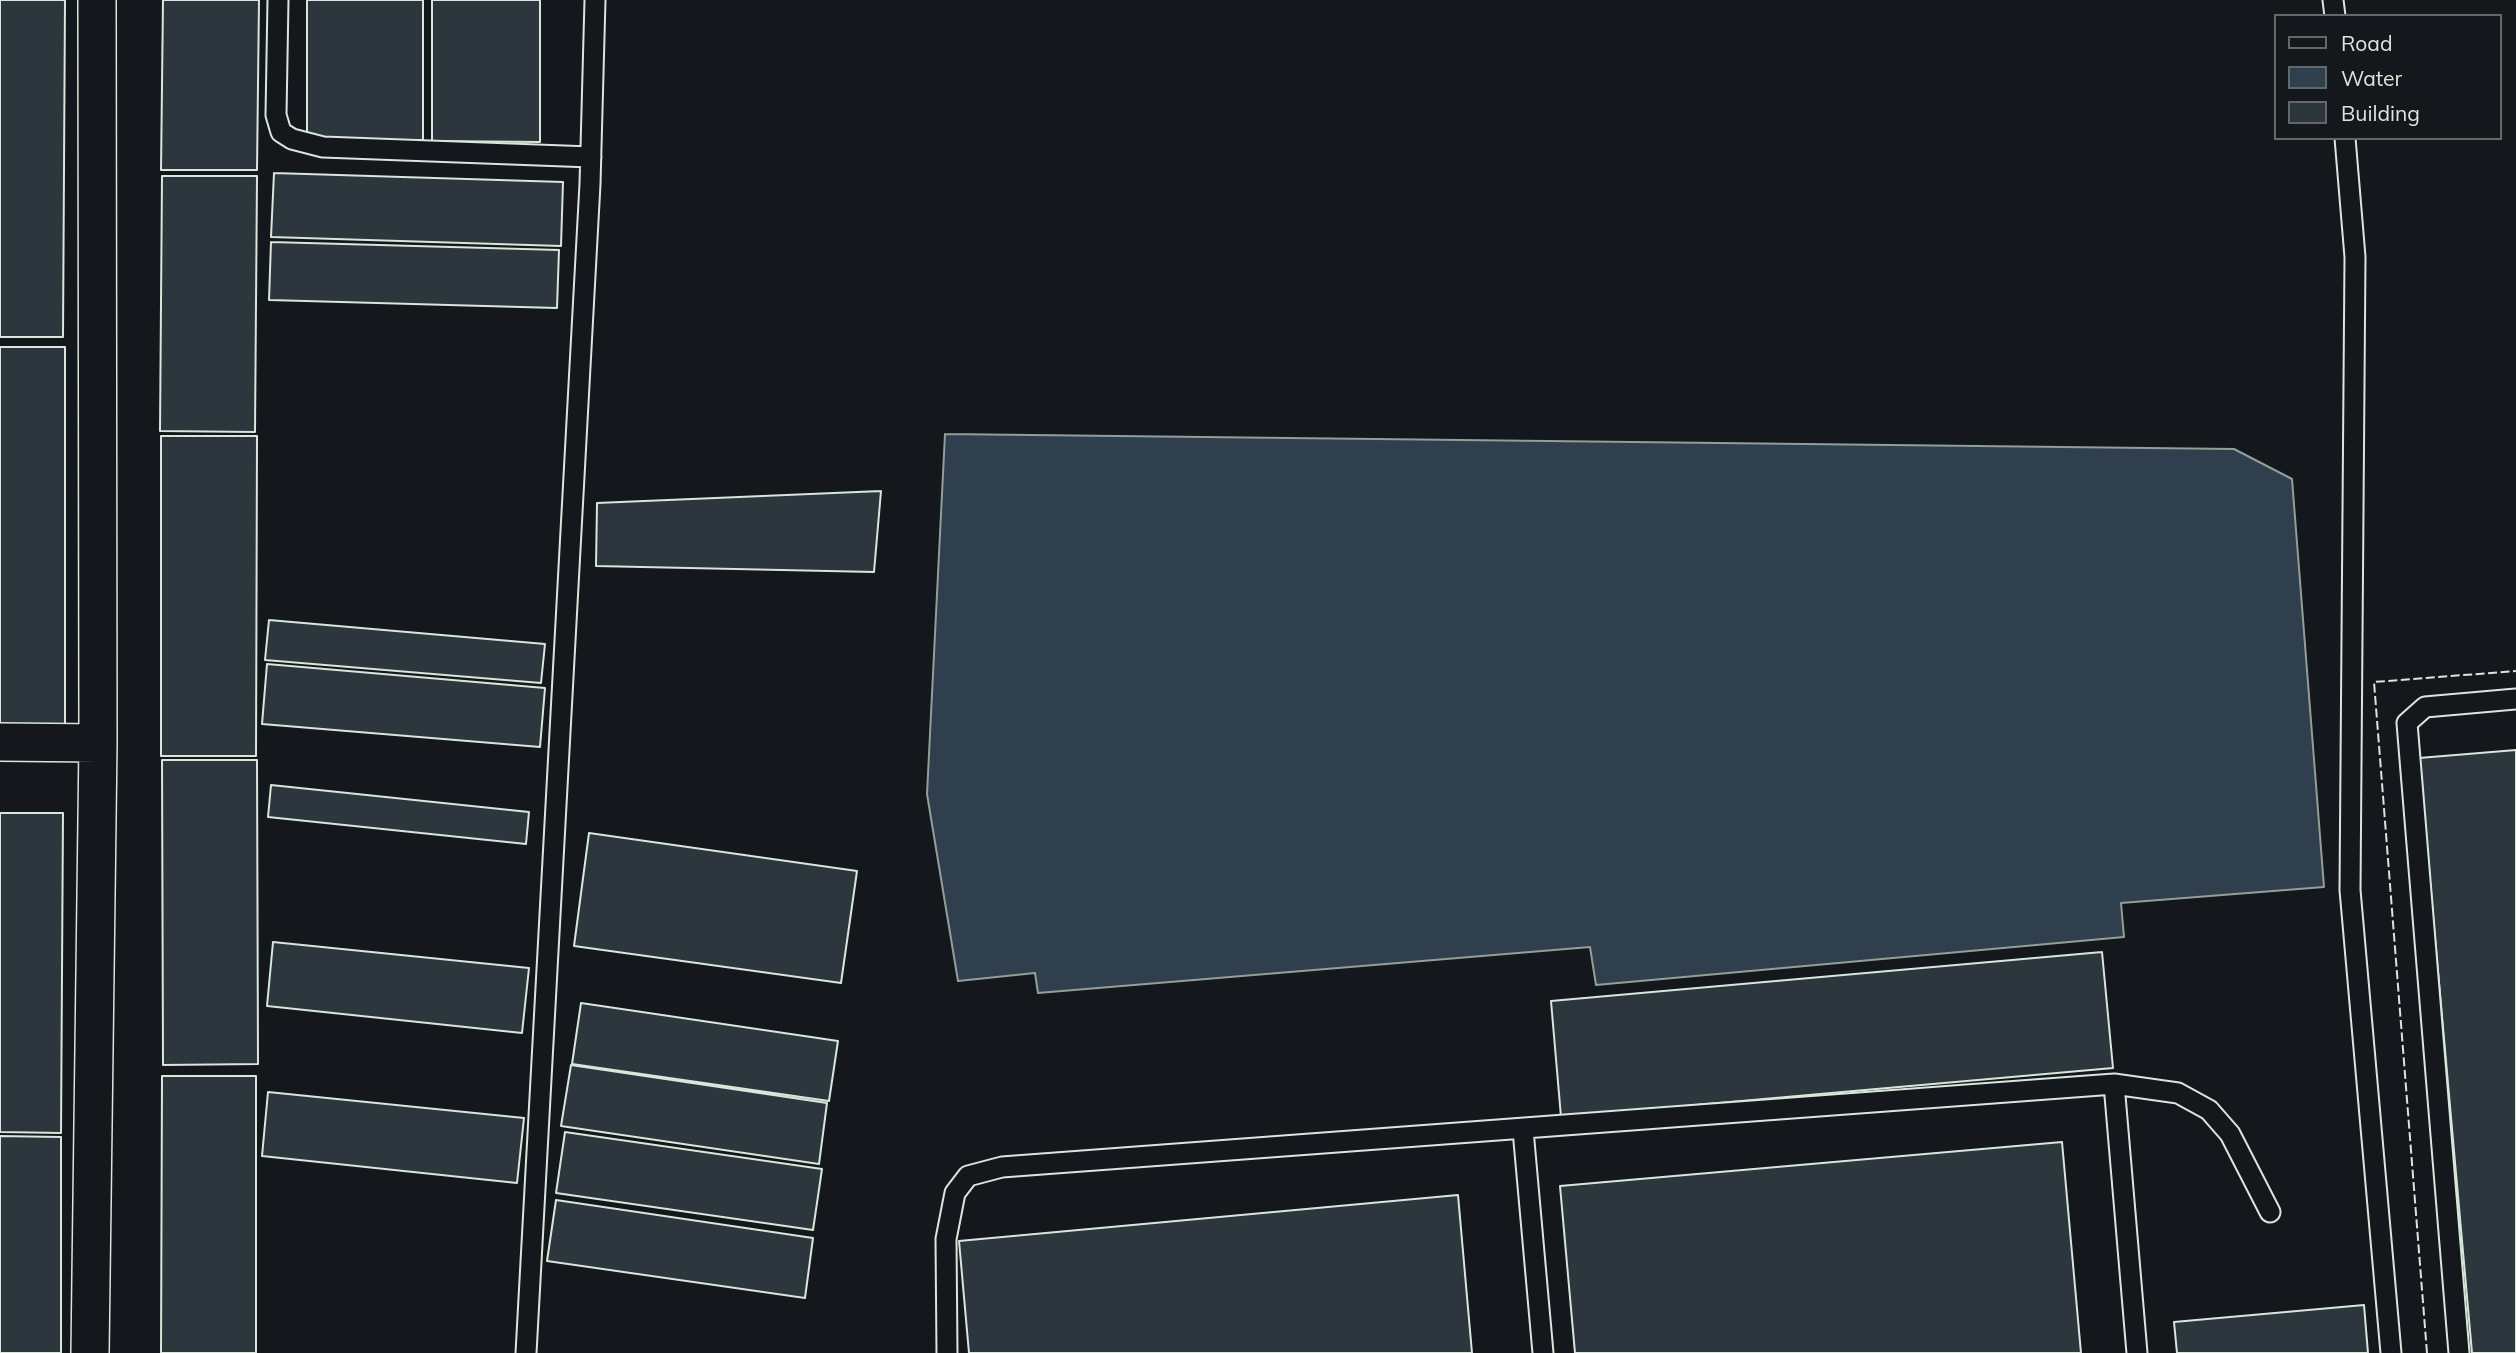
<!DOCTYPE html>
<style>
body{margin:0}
#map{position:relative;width:2516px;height:1353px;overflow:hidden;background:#14181c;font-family:Mulish,sans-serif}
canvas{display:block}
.legend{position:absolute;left:2274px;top:14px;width:228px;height:126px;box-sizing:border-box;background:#14181c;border:2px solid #626a69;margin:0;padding:9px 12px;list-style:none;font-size:21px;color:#d8e6dc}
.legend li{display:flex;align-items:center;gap:14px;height:35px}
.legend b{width:35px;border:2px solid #626a69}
</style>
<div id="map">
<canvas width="2516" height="1353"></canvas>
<ul class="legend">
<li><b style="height:9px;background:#14181c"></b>Road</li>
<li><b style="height:19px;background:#2f3f4d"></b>Water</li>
<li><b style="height:19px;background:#2c363c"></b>Building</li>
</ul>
</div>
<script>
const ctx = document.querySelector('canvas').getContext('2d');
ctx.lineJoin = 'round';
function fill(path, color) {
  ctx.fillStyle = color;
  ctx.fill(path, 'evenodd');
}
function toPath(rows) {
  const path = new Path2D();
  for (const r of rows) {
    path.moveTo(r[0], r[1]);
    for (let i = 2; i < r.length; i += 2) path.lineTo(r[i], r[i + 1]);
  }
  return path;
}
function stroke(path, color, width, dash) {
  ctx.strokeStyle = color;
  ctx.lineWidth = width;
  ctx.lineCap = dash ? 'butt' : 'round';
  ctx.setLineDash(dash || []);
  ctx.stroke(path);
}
const water = toPath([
 [945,434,2234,449,2292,479,2324,887,2121,903,2124,937,1596,985,1590,947,1038,993,1035,973,958,981,927,794,945,434]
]);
const building = toPath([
 [0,0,65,0,63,337,0,337,0,0],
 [163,0,259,0,257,170,161,170,163,0],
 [307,0,423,0,423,140,307,140,307,0],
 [432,0,540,0,540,142,432,141,432,0],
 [274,173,563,182,561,246,271,237,274,173],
 [162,176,257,176,255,432,160,431,162,176],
 [271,242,559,250,557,308,269,300,271,242],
 [0,347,65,347,65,736,0,736,0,347],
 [161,436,257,436,256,756,161,756,161,436],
 [881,491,874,572,596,566,597,503,881,491],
 [269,620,545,644,541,683,265,660,269,620],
 [267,664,545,688,540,747,262,724,267,664],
 [2516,750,2516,1353,2472,1353,2419,758,2516,750],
 [162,760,257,760,258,1064,163,1065,162,760],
 [271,785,529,812,526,844,268,817,271,785],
 [0,813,63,813,61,1133,0,1132,0,813],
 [589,833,857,871,841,983,574,946,589,833],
 [273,942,529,968,522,1033,267,1006,273,942],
 [2102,952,2113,1068,1561,1117,1551,1001,2102,952],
 [581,1003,838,1041,829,1101,572,1064,581,1003],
 [571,1065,827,1103,819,1164,561,1126,571,1065],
 [162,1076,256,1076,256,1353,161,1353,162,1076],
 [268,1092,524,1118,517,1183,262,1156,268,1092],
 [565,1132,822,1169,813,1230,556,1193,565,1132],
 [0,1136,61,1137,61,1353,0,1353,0,1136],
 [2062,1142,2081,1353,1575,1353,1560,1186,2062,1142],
 [1458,1195,1472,1353,969,1353,959,1241,1458,1195],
 [556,1200,813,1238,805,1298,547,1261,556,1200],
 [2364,1305,2368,1353,2177,1353,2174,1322,2364,1305]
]);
const service = toPath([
 [278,0,276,115,281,132,292,139,323,147,591,157],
 [2333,0,2335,16],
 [2345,138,2355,257,2350,890,2391,1353],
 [2114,1084,2137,1353],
 [1523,1130,1543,1353],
 [526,1353,590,184,595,0],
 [947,1353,946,1239,955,1193,968,1176,1002,1167,2114,1084,2178,1093,2209,1110,2230,1134,2270,1212],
 [2459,1353,2407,723,2425,707,2516,699]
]);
const minor = toPath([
 [0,742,98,743],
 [90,1353,98,743,97,0]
]);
const fence = toPath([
 [2427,1353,2374,682,2516,671]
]);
fill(water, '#2f3f4d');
stroke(water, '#939e99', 2);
fill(building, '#2c363c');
stroke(building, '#d8e6dc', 2);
stroke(service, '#d8e6dc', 23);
stroke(minor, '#d8e6dc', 40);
stroke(service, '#14181c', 19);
stroke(minor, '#14181c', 37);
stroke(fence, '#d8e6dc', 2, [9, 3.5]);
</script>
